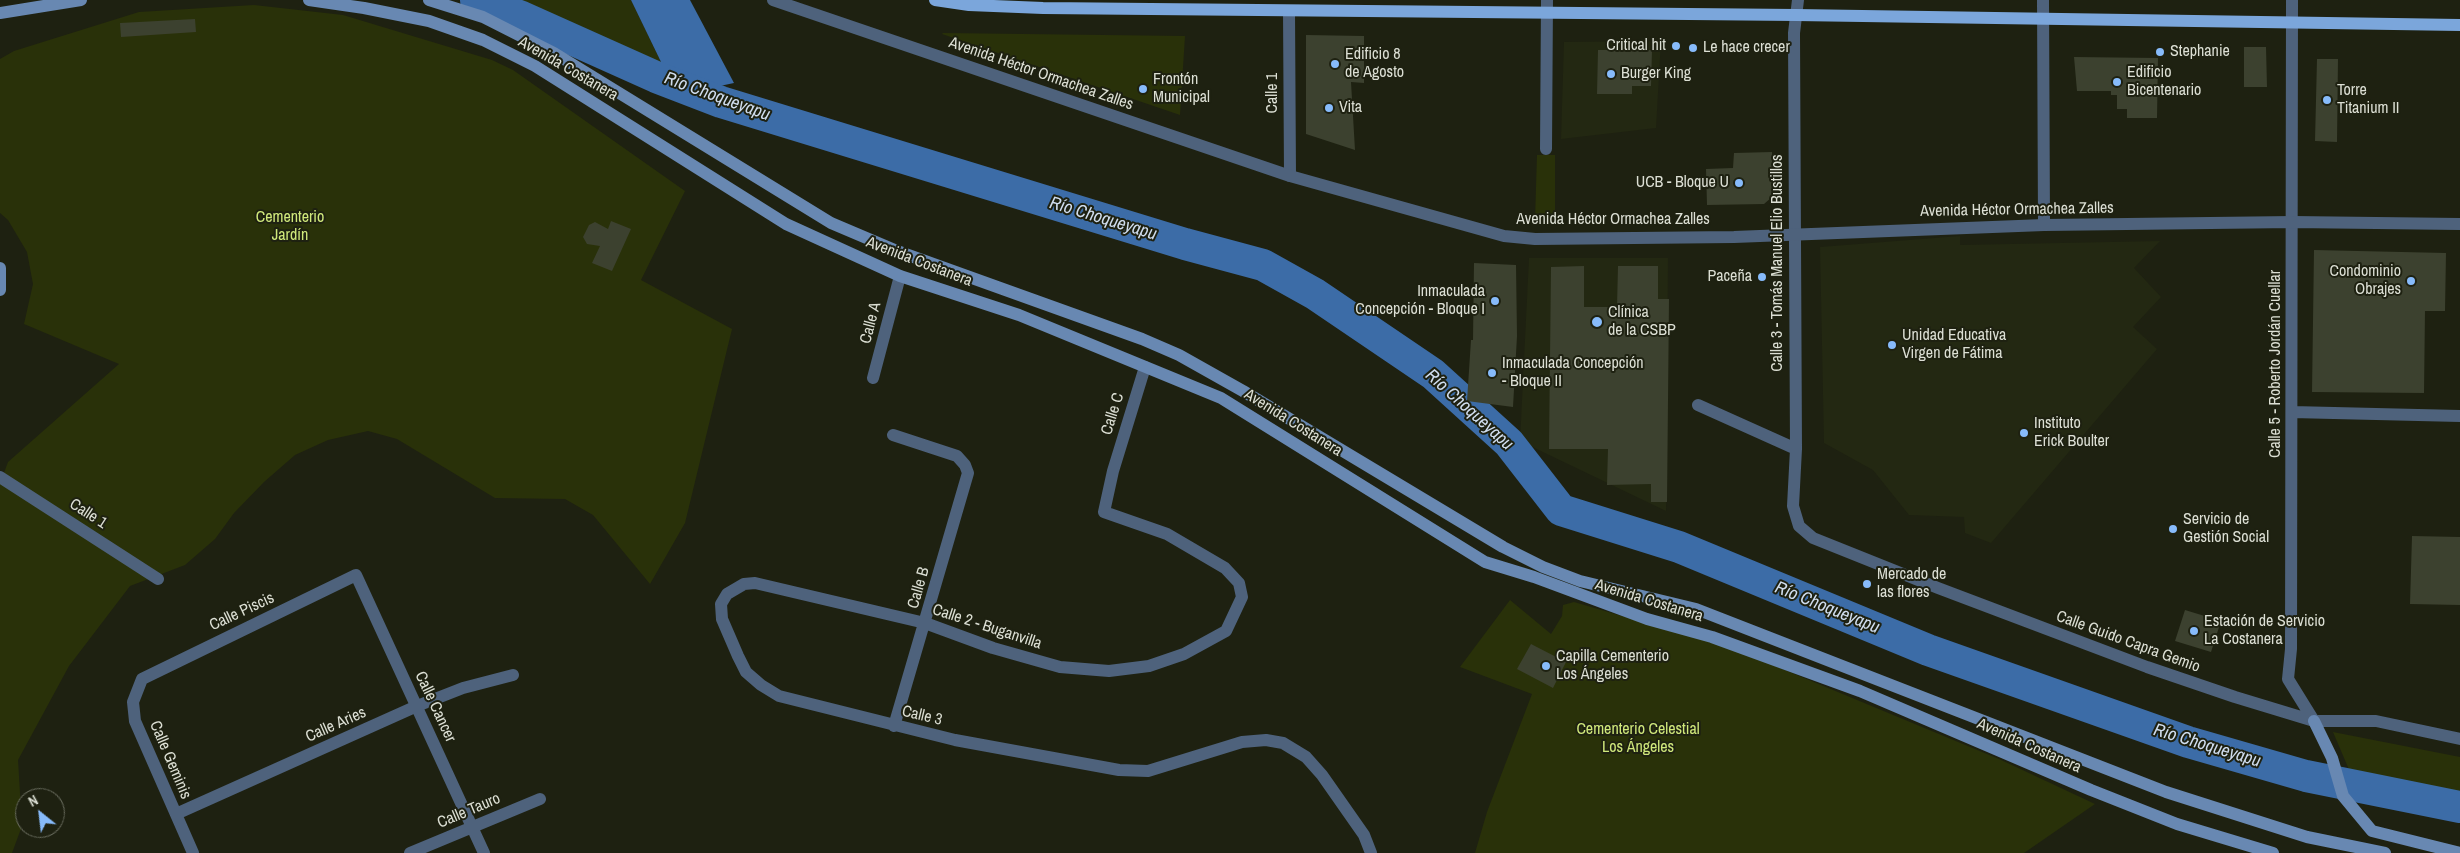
<!DOCTYPE html>
<meta charset="utf-8">
<style>
body{margin:0}
#map{position:relative;width:2460px;height:853px;overflow:hidden;background:#1e2111;font-family:"Archivo Narrow",sans-serif}
canvas{display:block}
.north{position:absolute;left:15px;top:788px;width:50px;height:50px;box-sizing:border-box;background:#1e2111;border:1px solid #6a6d5f;border-radius:50%;rotate:331deg;font-size:14px;font-weight:700;line-height:20px;text-align:center;color:#dcdfd4}
.north::after{content:'';display:block;margin:auto;width:18px;height:22px;background:#87bbfb;clip-path:polygon(50% 0,100% 100%,50% 72%,0 100%)}
</style>
<div id="map">
<canvas width="2460" height="853"></canvas>
<div class="north">N</div>
</div>
<script>
const ctx = document.querySelector('canvas').getContext('2d');
ctx.lineJoin = 'round';
function fill(path, color) {
  ctx.fillStyle = color;
  ctx.fill(path, 'evenodd');
}
function toPath(rows) {
  const path = new Path2D();
  for (const r of rows) {
    path.moveTo(r[0], r[1]);
    for (let i = 2; i < r.length; i += 2) path.lineTo(r[i], r[i + 1]);
  }
  return path;
}
function stroke(path, color, width, dash) {
  ctx.strokeStyle = color;
  ctx.lineWidth = width;
  ctx.lineCap = dash ? 'butt' : 'round';
  ctx.setLineDash(dash || []);
  ctx.stroke(path);
}
function label(font, color, halo, rows, align = 'center') {
  ctx.font = font + ' "Archivo Narrow",sans-serif';
  ctx.lineWidth = 4;
  ctx.setLineDash([]);
  ctx.textBaseline = 'middle';
  ctx.strokeStyle = halo;
  ctx.fillStyle = color;
  for (const [text, x, y, turn = 0] of rows) {
    ctx.save();
    ctx.translate(x, y);
    ctx.rotate((+turn || 0) * Math.PI / 180);
    ctx.textAlign = isNaN(turn) ? turn : align;
    if (halo) ctx.strokeText(text, 0, 0);
    ctx.fillText(text, 0, 0);
    ctx.restore();
  }
}
const built = toPath([
 [1661,41,1656,128,1561,139,1564,42],
 [1960,236,1960,245,2160,241,2134,268,2161,297,2133,327,2157,349,1991,543,1965,533,1964,517,1909,515,1873,470,1824,443,1820,247],
 [1529,258,1668,258,1666,511,1520,441]
]);
const green = toPath([
 [477,0,631,0,677,95,506,11],
 [254,5,343,15,492,60,513,70,685,191,641,280,732,329,685,523,650,584,593,515,565,499,495,498,397,439,368,431,328,440,295,455,264,482,234,513,215,539,185,565,130,586,69,666,18,760,22,826,12,853,0,853,0,484,8,462,119,364,24,324,33,284,27,252,8,220,0,213,0,59,14,51,139,12],
 [943,33,1185,36,1180,115,942,34],
 [1537,155,1555,155,1555,220,1535,220],
 [1510,600,1551,634,1562,616,1563,605,1574,602,1732,648,1999,759,2095,804,2024,853,1475,853,1487,812,1532,694,1460,667],
 [2333,732,2460,757,2460,796,2350,772]
]);
const water = toPath([
 [631,0,690,0,734,83,677,95]
]);
const river = toPath([
 [476,0,522,17,656,77,721,102,1185,244,1263,265,1315,294,1433,374,1509,443,1561,510,1679,547,1928,650,2188,742,2306,776,2460,807]
]);
const building = toPath([
 [195,19,196,32,121,37,120,23],
 [1306,35,1364,36,1364,83,1351,82,1355,150,1306,134],
 [2244,47,2266,47,2267,87,2244,87],
 [1598,50,1652,50,1651,86,1632,86,1632,94,1597,94],
 [2074,57,2158,58,2157,118,2127,118,2127,109,2117,109,2117,95,2111,95,2111,91,2077,91],
 [2317,59,2338,59,2337,142,2315,141],
 [1772,152,1772,197,1764,204,1707,205,1706,169,1733,168,1734,153],
 [611,221,631,229,612,271,592,263,600,246,587,244,583,237,589,225,595,222,608,229],
 [2314,250,2446,253,2445,311,2425,311,2424,393,2312,392],
 [1474,263,1516,265,1517,336,1513,407,1467,401,1471,340,1473,340],
 [1584,266,1584,307,1617,307,1618,266,1658,266,1658,299,1669,299,1667,502,1651,502,1651,484,1607,485,1608,449,1549,449,1551,267],
 [2412,536,2460,537,2460,605,2410,604],
 [2185,610,2221,621,2211,652,2175,641],
 [1531,644,1566,662,1553,688,1517,669]
]);
const minor = toPath([
 [1798,0,1794,33,1796,449,1793,506,1799,526,1813,538,1938,588,2147,667,2235,697,2314,721,2376,721,2460,739],
 [2043,0,2044,225],
 [2292,0,2291,649,2288,679,2314,721],
 [1289,11,1290,176],
 [1546,149,1547,0],
 [1145,367,1113,471,1104,512,1167,534,1225,568,1239,583,1242,597,1226,631,1184,654,1149,666,1109,671,1060,667,993,648,925,623,755,583,744,584,727,594,721,604,722,619,738,656,746,672,761,685,779,696,955,740,1119,770,1148,771,1242,742,1266,740,1283,743,1306,757,1322,775,1364,835,1371,853],
 [873,378,900,276],
 [1698,405,1796,449],
 [2292,412,2460,416],
 [893,435,957,456,965,465,968,473,894,726],
 [0,477,158,579],
 [176,814,417,706,463,688,513,675],
 [193,853,135,721,133,702,142,679,356,575,484,853],
 [410,853,540,799]
]);
const tertiary = toPath([
 [773,0,1290,176,1504,236,1535,239,1734,237,2044,225,2293,222,2460,224]
]);
const secondary = toPath([
 [309,0,364,8,429,21,483,40,535,66,786,224,900,276,1019,315,1221,398,1485,562,1534,577,1647,619,1712,637,1860,691,2091,790,2177,824,2273,853],
 [429,0,483,17,554,53,831,223,897,251,1142,339,1179,355,1243,391,1503,547,1543,567,1580,581,1696,609,2166,792,2307,837,2385,853],
 [0,13,81,0],
 [0,268,0,290],
 [2314,721,2332,758,2343,796,2372,831,2460,853]
]);
const primary = toPath([
 [935,0,969,5,1043,8,1796,15,2460,25]
]);
const markers = [
 [1676,46,5,"#87bbfb"],
 [1693,48,5,"#87bbfb"],
 [2160,52,5,"#87bbfb"],
 [1335,64,5,"#87bbfb"],
 [1611,74,5,"#87bbfb"],
 [2117,82,5,"#87bbfb"],
 [1143,89,5,"#87bbfb"],
 [2327,100,5,"#87bbfb"],
 [1329,108,5,"#87bbfb"],
 [1739,183,5,"#87bbfb"],
 [1762,277,5,"#87bbfb"],
 [2411,281,5,"#87bbfb"],
 [1495,301,5,"#87bbfb"],
 [1597,322,6,"#87bbfb"],
 [1892,345,5,"#87bbfb"],
 [1492,373,5,"#87bbfb"],
 [2024,433,5,"#87bbfb"],
 [2173,529,5,"#87bbfb"],
 [1867,584,5,"#87bbfb"],
 [2194,631,5,"#87bbfb"],
 [1546,666,5,"#87bbfb"]
];
const poiNames = [
 ["Critical hit",1666,46,"right"],
 ["Le hace crecer",1703,48],
 ["Stephanie",2170,52],
 ["Edificio 8",1345,55],
 ["de Agosto",1345,73],
 ["Edificio",2127,73],
 ["Bicentenario",2127,91],
 ["Burger King",1621,74],
 ["Frontón",1153,80],
 ["Municipal",1153,98],
 ["Torre",2337,91],
 ["Titanium II",2337,109],
 ["Vita",1339,108],
 ["UCB - Bloque U",1729,183,"right"],
 ["Condominio",2401,272,"right"],
 ["Obrajes",2401,290,"right"],
 ["Paceña",1752,277,"right"],
 ["Inmaculada",1485,292,"right"],
 ["Concepción - Bloque I",1485,310,"right"],
 ["Clínica",1608,313],
 ["de la CSBP",1608,331],
 ["Unidad Educativa",1902,336],
 ["Virgen de Fátima",1902,354],
 ["Inmaculada Concepción",1502,364],
 ["- Bloque II",1502,382],
 ["Instituto",2034,424],
 ["Erick Boulter",2034,442],
 ["Servicio de",2183,520],
 ["Gestión Social",2183,538],
 ["Mercado de",1877,575],
 ["las flores",1877,593],
 ["Estación de Servicio",2204,622],
 ["La Costanera",2204,640],
 ["Capilla Cementerio",1556,657],
 ["Los Ángeles",1556,675]
];
const streetNames = [
 ["Avenida Costanera",568,69,30],
 ["Avenida Héctor Ormachea Zalles",1041,74,19],
 ["Calle 1",1273,93,-90],
 ["Avenida Héctor Ormachea Zalles",2017,210,-1],
 ["Avenida Héctor Ormachea Zalles",1613,220],
 ["Avenida Costanera",919,262,21],
 ["Calle 3 - Tomás Manuel Elio Bustillos",1778,263,-90],
 ["Calle A",871,323,-75],
 ["Calle 5 - Roberto Jordán Cuellar",2276,364,-90],
 ["Calle C",1113,414,-73],
 ["Avenida Costanera",1293,423,32],
 ["Calle 1",88,514,33],
 ["Calle B",919,588,-74],
 ["Avenida Costanera",1649,601,17],
 ["Calle Piscis",242,612,-25],
 ["Calle 2 - Buganvilla",987,627,18],
 ["Calle Guido Capra Gemio",2128,642,20],
 ["Calle Cancer",435,707,65],
 ["Calle 3",922,716,13],
 ["Calle Aries",336,725,-24],
 ["Avenida Costanera",2029,746,24],
 ["Calle Geminis",170,760,67],
 ["Calle Tauro",469,811,-23]
];
const parkNames = [
 ["Cementerio",290,218],
 ["Jardín",290,236],
 ["Cementerio Celestial",1638,730],
 ["Los Ángeles",1638,748]
];
const waterNames = [
 ["Río Choqueyapu",717,97,20],
 ["Río Choqueyapu",1103,219,17],
 ["Río Choqueyapu",1469,410,42],
 ["Río Choqueyapu",1827,608,22],
 ["Río Choqueyapu",2207,746,17]
];
fill(built, '#232812');
fill(green, '#293109');
fill(water, '#3c6ca7');
stroke(river, '#3c6ca7', 32);
fill(building, '#3c412f');
stroke(minor, '#4e627c', 12);
stroke(tertiary, '#4e627c', 12);
stroke(secondary, '#6888b2', 12);
stroke(primary, '#7ba6db', 12);
for (const [x, y, r, color] of markers) {
  const dot = new Path2D();
  dot.arc(x, y, r, 0, 2 * Math.PI);
  ctx.fillStyle = color;
  ctx.fill(dot);
  stroke(dot, '#1e2111', 2);
}
label('16px', '#dcdfd4', '#1e2111', poiNames, 'left');
label('16px', '#dcdfd4', '#1e2111', streetNames);
label('16px', '#d0e87b', '#1e2111', parkNames);
label('italic 18px', '#d0ddee', '#1e2111', waterNames);
</script>
